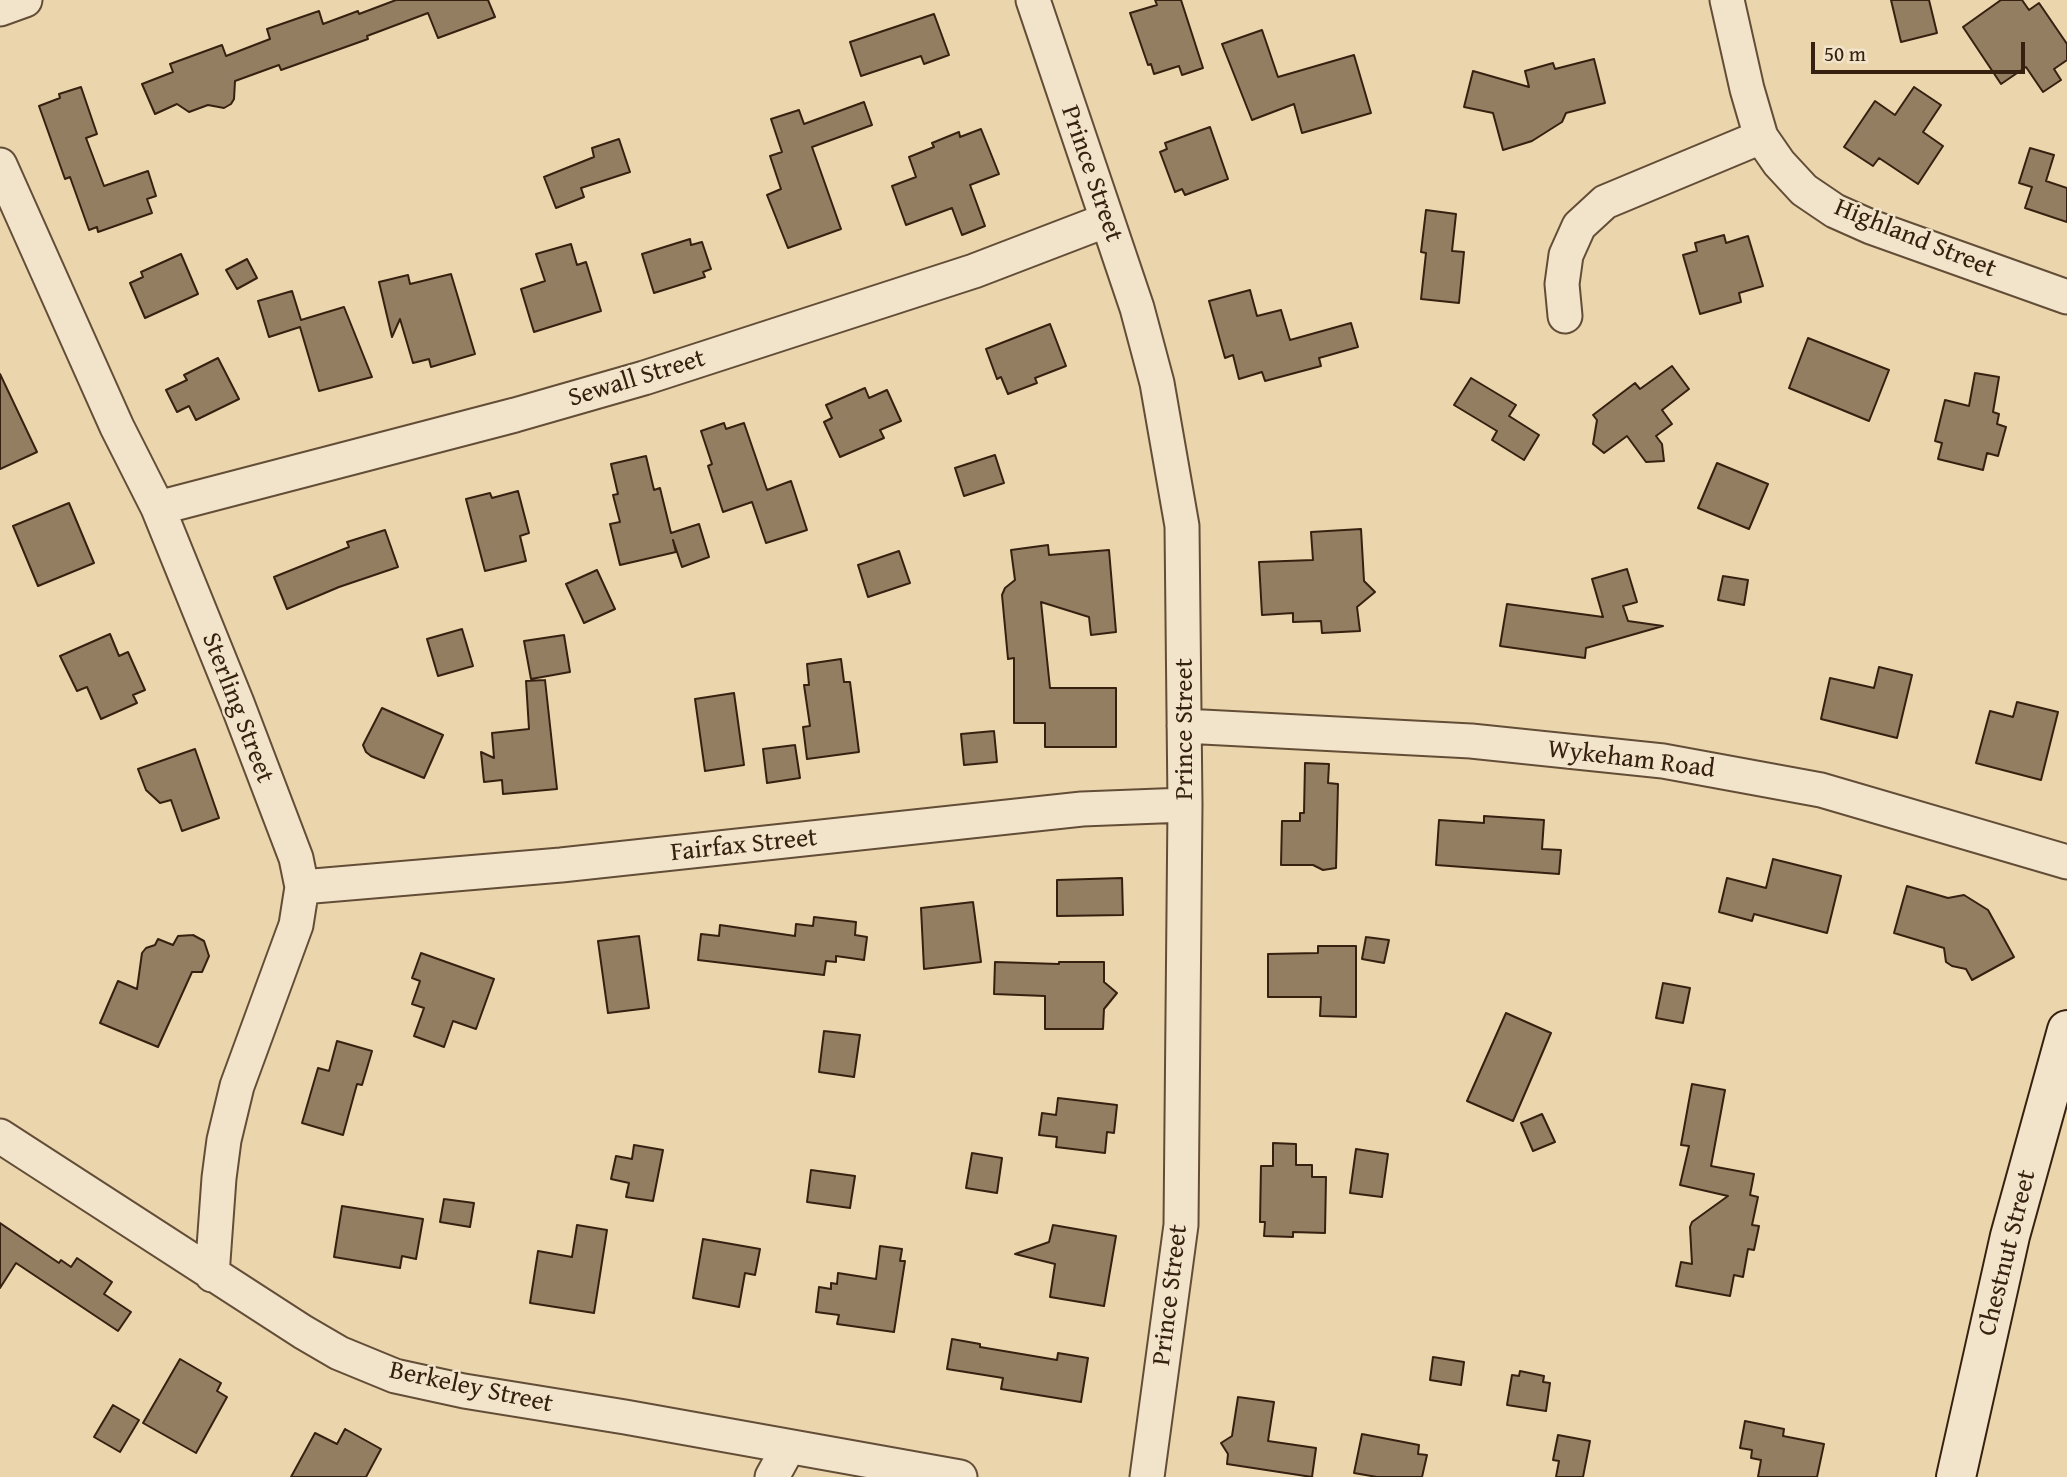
<!DOCTYPE html>
<style>
body{margin:0}
#map{position:relative;width:2067px;height:1477px;overflow:hidden;background:#ead5ad;font-family:"Gentium Book Plus",serif}
canvas{display:block}
.scale{position:absolute;left:1811px;top:42px;width:214px;height:32px;box-sizing:border-box;border:4px solid #362010;border-top:0;padding-left:9px;font-size:21px;line-height:24px;white-space:nowrap;color:#362010;-webkit-text-stroke:5px #f1e4ca;paint-order:stroke}
</style>
<div id="map">
<canvas width="2067" height="1477"></canvas>
<div class="scale">50 m</div>
</div>
<script>
const ctx = document.querySelector('canvas').getContext('2d');
ctx.lineJoin = 'round';
function fill(path, color) {
  ctx.fillStyle = color;
  ctx.fill(path, 'evenodd');
}
function toPath(rows) {
  const path = new Path2D();
  for (const r of rows) {
    path.moveTo(r[0], r[1]);
    for (let i = 2; i < r.length; i += 2) path.lineTo(r[i], r[i + 1]);
  }
  return path;
}
function stroke(path, color, width, dash) {
  ctx.strokeStyle = color;
  ctx.lineWidth = width;
  ctx.lineCap = dash ? 'butt' : 'round';
  ctx.setLineDash(dash || []);
  ctx.stroke(path);
}
function label(font, color, halo, rows, align = 'center') {
  ctx.font = font + ' "Gentium Book Plus",serif';
  ctx.lineWidth = 5;
  ctx.setLineDash([]);
  ctx.textBaseline = 'middle';
  ctx.strokeStyle = halo;
  ctx.fillStyle = color;
  for (const [text, x, y, turn = 0] of rows) {
    ctx.save();
    ctx.translate(x, y);
    ctx.rotate((+turn || 0) * Math.PI / 180);
    ctx.textAlign = isNaN(turn) ? turn : align;
    if (halo) ctx.strokeText(text, 0, 0);
    ctx.fillText(text, 0, 0);
    ctx.restore();
  }
}
const building = toPath([
 [396,0,488,0,495,17,438,38,428,13,367,36,368,39,281,70,279,65,235,81,234,99,231,104,224,108,208,105,189,112,177,104,155,114,142,84,173,72,170,64,222,45,226,56,270,39,267,29,319,11,323,24,358,11,359,14,396,0],
 [1155,0,1181,0,1203,68,1182,75,1179,66,1154,74,1151,64,1148,65,1130,13,1157,5,1155,0],
 [1891,0,1929,0,1937,33,1901,42,1891,0],
 [2001,0,2022,0,2029,10,2039,3,2067,44,2067,60,2054,69,2061,80,2043,92,2026,67,2001,84,1963,27,2001,0],
 [934,14,949,55,924,64,921,56,861,76,850,42,934,14],
 [1262,30,1278,77,1354,55,1371,113,1302,133,1294,104,1252,120,1222,44,1262,30],
 [1594,59,1605,103,1566,113,1562,122,1532,141,1503,150,1493,113,1464,107,1473,71,1529,87,1525,71,1553,63,1555,69,1594,59],
 [81,87,97,134,86,138,104,186,148,171,156,196,147,199,152,213,98,232,97,227,89,230,70,177,65,179,39,106,60,98,59,94,81,87],
 [1914,87,1941,105,1923,132,1943,146,1918,184,1879,158,1873,166,1844,147,1875,101,1895,115,1914,87],
 [864,102,872,125,812,147,841,229,788,248,767,195,781,189,770,156,782,152,771,119,799,110,804,124,864,102],
 [1210,127,1228,179,1185,195,1182,189,1175,192,1160,152,1167,149,1165,143,1210,127],
 [981,129,999,174,970,185,985,226,962,235,952,208,906,225,892,186,916,177,909,157,934,147,932,143,959,132,960,137,981,129],
 [619,139,630,172,581,188,584,197,556,208,544,177,594,157,592,148,619,139],
 [2030,148,2054,155,2046,181,2067,188,2067,222,2025,208,2032,187,2019,183,2030,148],
 [1426,210,1456,214,1452,251,1464,252,1459,303,1421,299,1426,253,1421,252,1426,210],
 [1724,235,1726,243,1748,236,1763,286,1739,293,1741,302,1700,314,1683,255,1697,251,1695,243,1724,235],
 [690,239,691,245,702,242,711,269,703,272,705,277,654,293,642,254,690,239],
 [571,244,577,265,586,262,601,311,534,332,521,289,545,281,536,254,571,244],
 [181,254,198,294,145,318,130,283,143,277,141,272,181,254],
 [247,259,257,278,237,289,226,270,247,259],
 [451,274,475,354,431,367,429,359,413,363,400,319,392,337,379,282,408,275,410,284,451,274],
 [1250,290,1257,316,1281,310,1290,340,1351,323,1358,347,1319,358,1321,366,1265,381,1262,372,1239,379,1233,355,1225,358,1209,301,1250,290],
 [292,291,301,320,344,307,372,377,319,391,300,327,269,337,258,301,292,291],
 [1050,324,1066,366,1035,378,1037,383,1008,394,1001,377,997,379,986,349,1050,324],
 [1808,338,1889,370,1869,421,1789,388,1808,338],
 [218,358,239,399,196,420,189,406,177,412,166,390,187,380,184,375,218,358],
 [1672,366,1689,389,1662,410,1672,424,1656,436,1662,444,1664,461,1646,462,1627,436,1604,453,1593,444,1597,420,1593,415,1635,383,1640,389,1672,366],
 [1975,373,1999,377,1993,412,1999,414,1997,424,2006,427,1998,456,1987,453,1983,470,1938,459,1942,443,1935,441,1945,400,1969,406,1975,373],
 [0,374,37,452,0,469,0,374],
 [1471,378,1516,405,1509,416,1539,435,1524,460,1492,440,1497,431,1454,405,1471,378],
 [865,388,869,398,887,390,901,421,880,430,884,438,840,457,824,422,832,418,826,405,865,388],
 [724,423,726,429,744,423,767,490,791,481,807,530,766,543,752,502,723,512,708,466,712,464,701,431,724,423],
 [995,455,1004,483,964,496,955,468,995,455],
 [646,456,654,490,660,488,671,533,699,524,709,557,682,567,673,540,676,552,620,565,610,524,620,522,613,495,618,494,611,464,646,456],
 [1717,463,1768,484,1749,529,1698,508,1717,463],
 [518,491,529,533,520,536,526,561,485,571,466,499,490,493,492,498,518,491],
 [69,503,94,563,38,586,13,526,69,503],
 [1361,529,1364,581,1375,592,1357,607,1360,631,1322,633,1321,621,1293,622,1293,613,1262,615,1259,562,1313,560,1311,532,1361,529],
 [385,530,398,567,339,587,287,609,274,577,349,547,347,542,385,530],
 [1048,545,1049,555,1109,550,1116,632,1091,635,1089,617,1041,602,1050,688,1116,688,1116,747,1045,747,1045,723,1014,723,1014,658,1008,659,1002,595,1005,588,1015,580,1011,550,1048,545],
 [899,551,910,583,868,597,858,565,899,551],
 [1627,569,1637,602,1623,606,1628,621,1663,626,1586,648,1585,658,1500,646,1507,604,1603,617,1592,579,1627,569],
 [597,570,615,609,584,623,566,584,597,570],
 [1723,576,1748,580,1744,605,1718,600,1723,576],
 [462,629,473,666,438,676,427,639,462,629],
 [110,634,119,656,128,652,145,690,133,695,137,703,101,719,87,687,77,691,60,656,110,634],
 [564,635,570,672,531,679,524,641,564,635],
 [841,659,844,682,850,682,859,752,807,759,803,727,810,726,804,685,809,685,807,664,841,659],
 [1879,667,1912,675,1897,738,1821,719,1830,678,1874,688,1879,667],
 [545,680,557,789,503,794,502,780,484,782,481,752,494,758,492,733,529,729,526,681,545,680],
 [734,693,744,765,705,771,695,699,734,693],
 [2017,702,2058,712,2041,780,1976,763,1990,711,2013,717,2017,702],
 [382,708,443,735,424,778,371,756,366,752,363,745,382,708],
 [994,731,997,762,964,765,961,734,994,731],
 [795,745,800,778,767,783,763,749,795,745],
 [195,749,219,818,182,831,171,800,160,803,146,790,138,769,195,749],
 [1305,763,1329,764,1328,783,1338,784,1336,868,1323,870,1313,865,1281,865,1282,821,1300,821,1300,813,1304,813,1305,763],
 [1484,816,1544,820,1542,849,1561,850,1559,874,1436,865,1439,820,1484,823,1484,816],
 [1773,859,1841,876,1827,933,1754,914,1752,921,1719,912,1727,878,1766,888,1773,859],
 [1122,878,1123,915,1057,916,1057,880,1122,878],
 [1907,886,1948,898,1964,895,1988,910,2014,957,1972,980,1966,969,1952,966,1946,962,1944,948,1894,933,1907,886],
 [973,902,981,962,924,969,921,908,973,902],
 [814,917,856,922,855,935,867,937,864,960,836,956,836,962,826,961,824,975,698,960,701,934,719,936,720,925,795,936,796,924,813,926,814,917],
 [193,935,204,941,209,956,202,972,192,972,158,1047,100,1023,118,981,137,989,142,953,146,948,155,945,158,939,173,945,178,936,193,935],
 [639,936,649,1008,608,1013,598,941,639,936],
 [1366,937,1389,940,1384,963,1362,959,1366,937],
 [1318,946,1356,946,1356,1017,1320,1016,1321,997,1268,997,1268,954,1318,953,1318,946],
 [421,953,494,979,476,1029,453,1021,444,1047,414,1036,424,1008,412,1004,420,981,412,978,421,953],
 [995,962,1059,964,1059,962,1104,962,1104,982,1117,993,1104,1009,1103,1029,1045,1029,1045,996,994,994,995,962],
 [1663,983,1690,988,1683,1023,1656,1018,1663,983],
 [1506,1013,1551,1033,1513,1121,1467,1101,1506,1013],
 [824,1031,860,1035,854,1077,819,1072,824,1031],
 [337,1041,372,1051,362,1085,357,1084,343,1135,302,1123,318,1068,329,1071,337,1041],
 [1692,1084,1725,1090,1711,1166,1754,1174,1750,1195,1758,1197,1752,1225,1759,1226,1754,1250,1748,1249,1743,1277,1734,1275,1730,1296,1676,1286,1681,1262,1692,1264,1690,1227,1692,1222,1728,1196,1680,1185,1689,1146,1681,1145,1692,1084],
 [1058,1098,1117,1105,1114,1133,1107,1132,1105,1153,1056,1147,1057,1137,1039,1135,1042,1113,1056,1115,1058,1098],
 [1542,1114,1555,1142,1533,1151,1521,1123,1542,1114],
 [1273,1143,1296,1144,1296,1165,1312,1165,1312,1177,1326,1177,1325,1233,1293,1232,1293,1237,1264,1236,1265,1222,1260,1222,1261,1166,1273,1166,1273,1143],
 [634,1145,663,1150,653,1201,626,1197,629,1183,611,1179,616,1156,632,1159,634,1145],
 [1356,1149,1388,1154,1382,1197,1350,1193,1356,1149],
 [972,1153,1002,1158,997,1193,966,1188,972,1153],
 [811,1170,855,1176,850,1208,807,1202,811,1170],
 [444,1199,474,1203,470,1227,440,1222,444,1199],
 [342,1206,423,1219,416,1259,402,1256,400,1268,334,1257,342,1206],
 [0,1223,59,1263,61,1260,71,1267,77,1258,112,1282,104,1294,131,1312,118,1331,16,1263,0,1288,0,1223],
 [577,1225,607,1230,594,1313,530,1303,538,1251,572,1257,577,1225],
 [1053,1225,1116,1236,1104,1306,1050,1297,1055,1264,1015,1254,1049,1242,1053,1225],
 [703,1239,760,1249,755,1275,745,1273,739,1307,693,1298,703,1239],
 [880,1246,902,1249,900,1261,905,1261,894,1332,837,1324,839,1315,816,1312,819,1287,831,1289,831,1283,837,1284,838,1273,876,1279,880,1246],
 [952,1339,980,1344,980,1347,1057,1360,1058,1353,1088,1358,1081,1402,1001,1389,1003,1378,947,1369,952,1339],
 [1433,1357,1464,1362,1461,1385,1430,1380,1433,1357],
 [180,1359,221,1383,217,1391,227,1397,196,1453,143,1423,180,1359],
 [1520,1371,1544,1376,1543,1382,1550,1383,1546,1411,1507,1405,1512,1375,1519,1376,1520,1371],
 [1238,1397,1274,1402,1268,1441,1316,1448,1312,1477,1227,1464,1228,1454,1221,1443,1232,1436,1238,1397],
 [113,1405,139,1420,120,1452,94,1437,113,1405],
 [1745,1421,1784,1429,1783,1436,1824,1444,1817,1477,1758,1477,1761,1460,1751,1458,1752,1450,1740,1448,1745,1421],
 [345,1429,381,1449,366,1477,291,1477,315,1433,337,1444,345,1429],
 [1362,1434,1419,1445,1418,1454,1427,1455,1422,1477,1377,1477,1354,1473,1362,1434],
 [1558,1435,1590,1441,1583,1477,1556,1477,1559,1461,1553,1460,1558,1435]
]);
const street = toPath([
 [1033,0,1137,308,1157,383,1182,526,1185,805,1181,1225,1147,1477],
 [1727,0,1747,89,1761,137,1779,163,1804,190,1835,211,1871,227,2067,297],
 [0,9,25,0],
 [0,165,117,427,158,508,237,703,296,858,302,887,296,925,237,1086,224,1140,219,1178,212,1275],
 [1565,316,1562,284,1566,255,1579,226,1605,202,1761,137],
 [158,508,515,415,644,378,974,271,1107,220],
 [1184,726,1471,741,1663,761,1821,790,2067,862],
 [302,887,561,865,1082,809,1185,805],
 [0,1136,303,1332,339,1353,395,1376,464,1391,625,1417,960,1477],
 [772,1477,788,1448]
]);
const secondary = toPath([
 [1956,1477,2010,1236,2067,1030]
]);
const streetNames = [
 ["Prince Street",1091,174,71],
 ["Highland Street",1915,239,22],
 ["Sewall Street",637,379,-17],
 ["Sterling Street",237,708,69],
 ["Prince Street",1185,729,-90],
 ["Wykeham Road",1631,760,7],
 ["Fairfax Street",744,846,-6],
 ["Chestnut Street",2008,1253,-76],
 ["Prince Street",1171,1295,-83],
 ["Berkeley Street",471,1388,12]
];
fill(building, '#947e62');
stroke(building, '#362010', 2);
stroke(street, '#634d37', 37);
stroke(secondary, '#362010', 42);
stroke(street, '#f1e4ca', 33);
stroke(secondary, '#f1e4ca', 38);
label('26px', '#362010', '#f1e4ca', streetNames);
</script>
